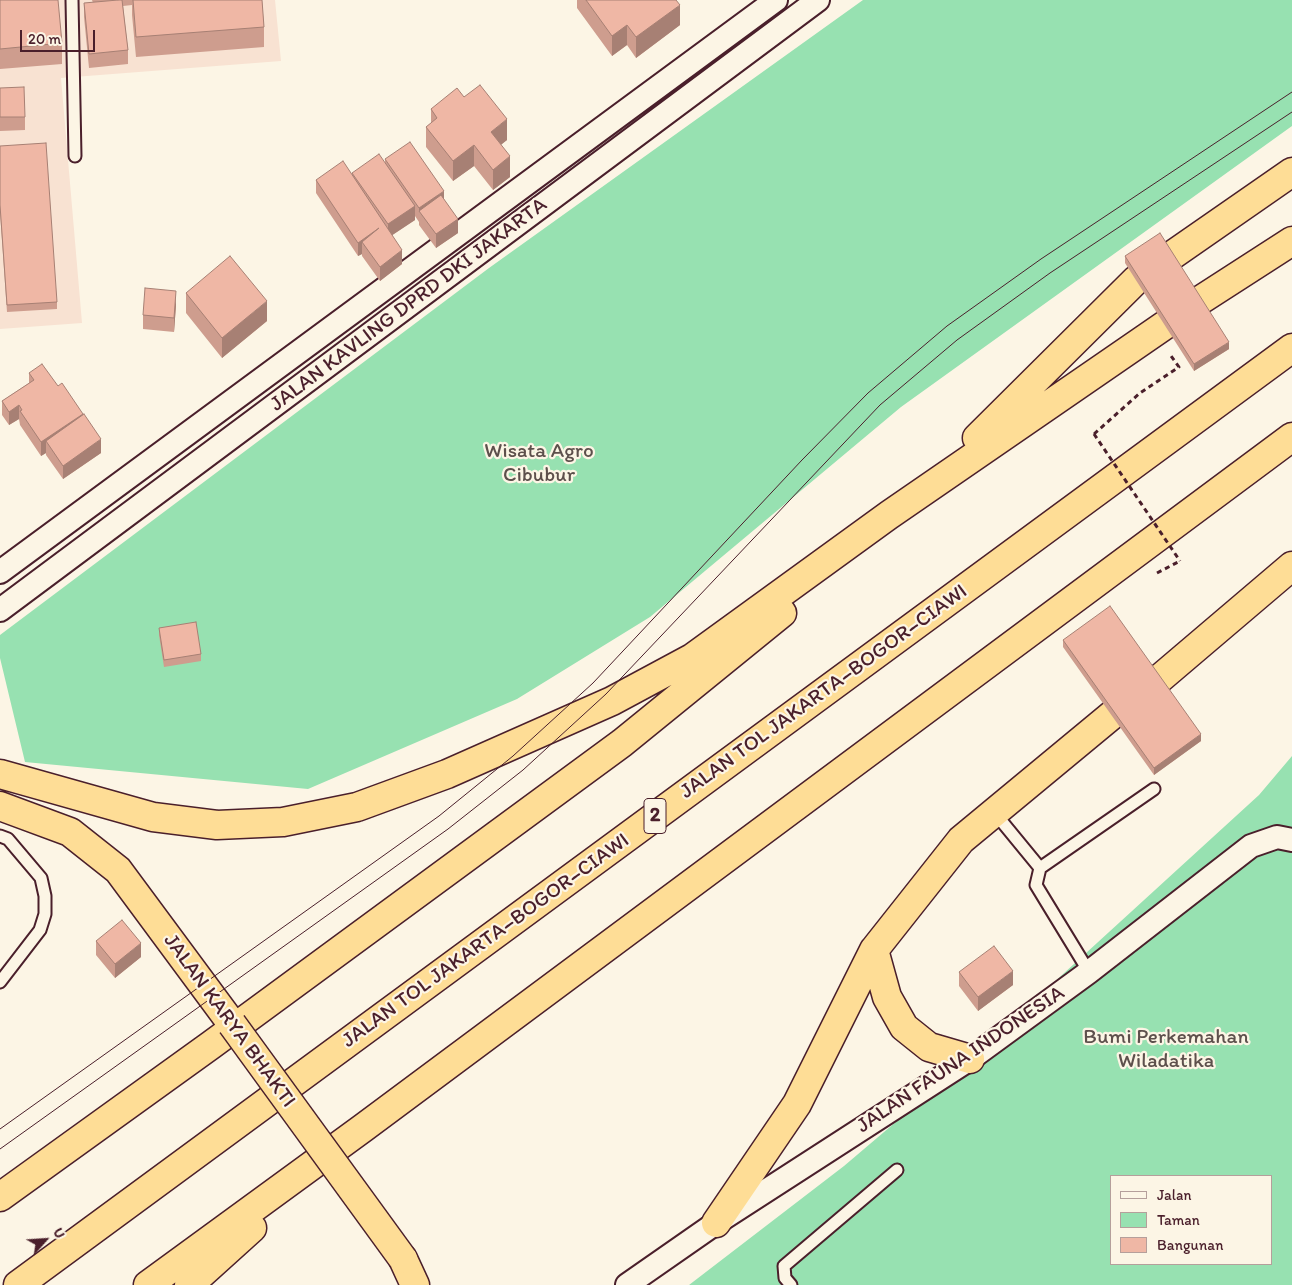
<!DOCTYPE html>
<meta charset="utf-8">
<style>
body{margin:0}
#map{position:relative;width:1292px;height:1285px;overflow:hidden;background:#fcf5e5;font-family:Itim,sans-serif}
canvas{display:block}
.legend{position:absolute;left:1110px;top:1175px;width:162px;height:90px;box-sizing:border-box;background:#fcf5e5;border:1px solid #b59f9b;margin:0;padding:6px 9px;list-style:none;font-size:15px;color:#4a1f2b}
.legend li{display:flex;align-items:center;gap:10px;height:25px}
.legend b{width:25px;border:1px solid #b59f9b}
.north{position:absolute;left:20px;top:1215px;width:50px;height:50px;-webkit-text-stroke:4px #fcf5e5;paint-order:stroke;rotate:64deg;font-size:14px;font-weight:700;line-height:20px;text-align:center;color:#4a1f2b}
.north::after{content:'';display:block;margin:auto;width:18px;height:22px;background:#4a1f2b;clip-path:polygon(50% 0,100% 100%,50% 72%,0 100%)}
.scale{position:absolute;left:20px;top:30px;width:75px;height:22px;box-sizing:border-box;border:2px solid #4a1f2b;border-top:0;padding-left:6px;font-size:15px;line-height:18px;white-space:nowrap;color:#4a1f2b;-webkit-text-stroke:4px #fcf5e5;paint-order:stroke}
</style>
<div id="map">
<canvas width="1292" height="1285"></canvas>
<ul class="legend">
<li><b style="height:6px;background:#fcf5e5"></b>Jalan</li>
<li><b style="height:14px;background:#97e1b1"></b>Taman</li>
<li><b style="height:14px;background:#efb7a5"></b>Bangunan</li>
</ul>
<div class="north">U</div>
<div class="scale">20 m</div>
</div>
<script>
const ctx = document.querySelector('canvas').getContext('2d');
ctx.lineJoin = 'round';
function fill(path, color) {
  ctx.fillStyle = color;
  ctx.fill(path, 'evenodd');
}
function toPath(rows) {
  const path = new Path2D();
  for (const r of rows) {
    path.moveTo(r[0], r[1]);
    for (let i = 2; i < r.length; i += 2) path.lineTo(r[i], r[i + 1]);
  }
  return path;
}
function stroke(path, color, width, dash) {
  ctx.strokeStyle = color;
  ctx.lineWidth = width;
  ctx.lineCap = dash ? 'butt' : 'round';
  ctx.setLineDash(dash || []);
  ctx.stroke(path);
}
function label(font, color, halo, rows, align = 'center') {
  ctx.font = font + ' Itim,sans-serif';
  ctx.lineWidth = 4.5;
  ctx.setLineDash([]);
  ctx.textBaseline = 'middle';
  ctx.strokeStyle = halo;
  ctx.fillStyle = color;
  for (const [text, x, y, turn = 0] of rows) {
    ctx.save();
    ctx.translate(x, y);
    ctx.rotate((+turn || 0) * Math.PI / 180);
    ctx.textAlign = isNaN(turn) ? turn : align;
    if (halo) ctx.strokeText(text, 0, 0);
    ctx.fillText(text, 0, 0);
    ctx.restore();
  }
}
const built = toPath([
 [0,0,275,0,281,61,61,78,82,323,0,329]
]);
const green = toPath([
 [863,0,1292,0,1292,126,901,407,650,617,517,699,308,789,25,762,0,658,0,635,489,268],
 [1292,756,1292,1285,689,1285,844,1166,970,1059,1259,795],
 [1111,1176,1271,1176,1271,1264,1111,1264]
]);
const path = toPath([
 [1094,434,1140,393,1179,367,1169,353],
 [1157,573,1180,561]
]);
const lane = toPath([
 [72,0,75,156],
 [994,812,1040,868],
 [0,836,8,839,41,878,45,896,45,914,40,930,0,982],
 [1089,972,1036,885,1040,868,1154,789],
 [791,1285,785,1278,784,1266,897,1170]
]);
const street = toPath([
 [0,572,776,0],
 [0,610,818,0],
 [627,1285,716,1223,970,1059,1089,972,1251,846,1277,837,1292,840]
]);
const highway = toPath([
 [1171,256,1292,172],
 [1199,301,1292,241],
 [977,438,1136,280],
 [1158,680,1292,566],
 [0,774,153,817,217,825,283,822,357,807,447,774,612,701,692,658,889,515,1165,325],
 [0,806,70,832,118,870,232,1024],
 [874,950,887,997,904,1027,929,1047,970,1059],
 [0,1197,211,1045,622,743,782,613],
 [716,1223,797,1104,874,950,961,840,1112,715],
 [403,1259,415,1285],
 [18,1285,1292,348],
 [148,1285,363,1128,1292,437],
 [189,1285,252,1228]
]);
const tram = toPath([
 [0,1129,439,816,513,756,593,683,802,460,868,393,947,326,1041,259,1292,92],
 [0,1149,448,829,523,770,606,694,880,405,957,340,1050,273,1292,112]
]);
const pathBridge = toPath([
 [1094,434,1180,561]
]);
const highwayBridge = toPath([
 [232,1024,403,1259]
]);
const wall = toPath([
 [0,0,62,43,62,64,0,69],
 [92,0,262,0,264,27,264,47,136,57,132,15,132,5,123,6,128,50,128,64,89,68,84,17,84,3,93,3],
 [577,0,676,0,680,25,636,58,627,45,612,56,577,8],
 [0,88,25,117,25,130,0,131],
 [464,97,507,140,500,145,510,177,493,190,474,166,453,181,426,147,426,127,431,123,431,109],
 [0,146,57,302,57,309,7,312,0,212],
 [385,159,444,199,458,233,436,248,419,225,419,222,415,216,415,220,392,235,402,264,380,281,362,256,362,254,358,256,316,193,316,180,352,175,352,173,385,163],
 [1125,256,1229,349,1194,371,1125,263],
 [186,293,267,321,222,358,186,313],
 [176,305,174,332,143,329,143,315],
 [29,373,58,386,83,415,101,453,63,479,46,455,46,453,41,456,20,425,19,419,9,425,2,415,2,401,29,383],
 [159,628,201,654,201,661,164,667,159,635],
 [1063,640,1201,741,1154,775,1063,647],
 [96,941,141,957,115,978,96,955],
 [959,972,1013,985,978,1011,959,986]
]);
const shadedWall = toPath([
 [680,5,680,25,636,58,636,37],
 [627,25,627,45,612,56,612,36],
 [507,119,507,140,491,153,491,132],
 [474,145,474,166,453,181,453,161],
 [510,156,510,177,493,190,493,170],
 [444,191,444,205,419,211,419,208],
 [415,206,415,220,388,238,388,224],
 [458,219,458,233,436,248,436,234],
 [379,228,362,242,362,254,358,256,358,243],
 [402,250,402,264,380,281,380,267],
 [176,291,176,305,174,332,174,318],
 [267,301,267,321,222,358,222,338],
 [1229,342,1229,349,1194,371,1194,364],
 [19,405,19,419,9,425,9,412],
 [83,414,83,428,46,441,46,453,41,456,41,442],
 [101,439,101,453,63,479,63,466],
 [1201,734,1201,741,1154,775,1154,768],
 [141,943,141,957,115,978,115,964],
 [1013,971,1013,985,978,1011,978,997]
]);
const building = toPath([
 [0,0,58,0,62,43,0,49,0,0],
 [118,0,122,0,128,50,89,54,84,3,118,0],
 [133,0,262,0,264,27,136,37,133,0],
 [586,0,676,0,680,5,636,37,627,25,612,36,586,0],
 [480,85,507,119,491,132,510,156,493,170,474,145,453,161,426,127,437,118,431,109,457,88,464,97,480,85],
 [24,87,25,117,0,117,0,88,24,87],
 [410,142,444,191,419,208,385,159,410,142],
 [46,143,57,302,7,305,0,205,0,146,46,143],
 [379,154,415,206,388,224,352,173,379,154],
 [343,161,402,250,380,267,362,242,379,228,358,243,316,180,343,161],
 [441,195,458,219,436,234,419,211,441,195],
 [1160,233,1229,342,1194,364,1125,256,1160,233],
 [230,256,267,301,222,338,186,293,230,256],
 [145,288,176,291,174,318,143,315,145,288],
 [42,364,58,386,62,383,83,414,41,442,20,411,22,410,19,405,9,412,2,401,34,380,29,373,42,364],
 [84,414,101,439,63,466,46,441,84,414],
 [1110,606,1201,734,1154,768,1063,640,1110,606],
 [196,622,201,654,164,660,159,628,196,622],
 [122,920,141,943,115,964,96,941,122,920],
 [994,946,1013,971,978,997,959,972,994,946]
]);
const shields = [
 [655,816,22]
];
const shieldNames = [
 ["2",655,816]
];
const streetNames = [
 ["JALAN KAVLING DPRD DKI JAKARTA",409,305,-37],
 ["JALAN TOL JAKARTA–BOGOR–CIAWI",824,692,-36],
 ["JALAN TOL JAKARTA–BOGOR–CIAWI",486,941,-36],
 ["JALAN KARYA BHAKTI",229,1021,54],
 ["JALAN FAUNA INDONESIA",961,1060,-34]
];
const parkNames = [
 ["Wisata Agro",539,452],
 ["Cibubur",539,476],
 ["Bumi Perkemahan",1166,1038],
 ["Wiladatika",1166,1062]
];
fill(built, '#f8e2d2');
fill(green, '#97e1b1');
stroke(lane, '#4a1f2b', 15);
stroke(street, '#4a1f2b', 26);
stroke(highway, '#4a1f2b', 31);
stroke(path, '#4a1f2b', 3, [5, 4]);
stroke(lane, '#fcf5e5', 11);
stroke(street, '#fcf5e5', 22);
stroke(highway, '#fedd96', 28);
stroke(tram, '#4a1f2b', 1);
stroke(highwayBridge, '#4a1f2b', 31, []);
stroke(pathBridge, '#4a1f2b', 3, [5, 4]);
stroke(highwayBridge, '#fedd96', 28);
fill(wall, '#ce9d8e');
fill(shadedWall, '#a78074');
fill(building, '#efb7a5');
stroke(building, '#a78074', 1);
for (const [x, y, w] of shields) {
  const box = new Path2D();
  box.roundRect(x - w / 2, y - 17.5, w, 35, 4);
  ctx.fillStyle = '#fcf5e5';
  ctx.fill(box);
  stroke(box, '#4a1f2b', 1);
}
label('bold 20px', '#4a1f2b', null, shieldNames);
label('21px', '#4a1f2b', '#fcf5e5', streetNames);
label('21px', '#5d504c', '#fcf5e5', parkNames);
</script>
